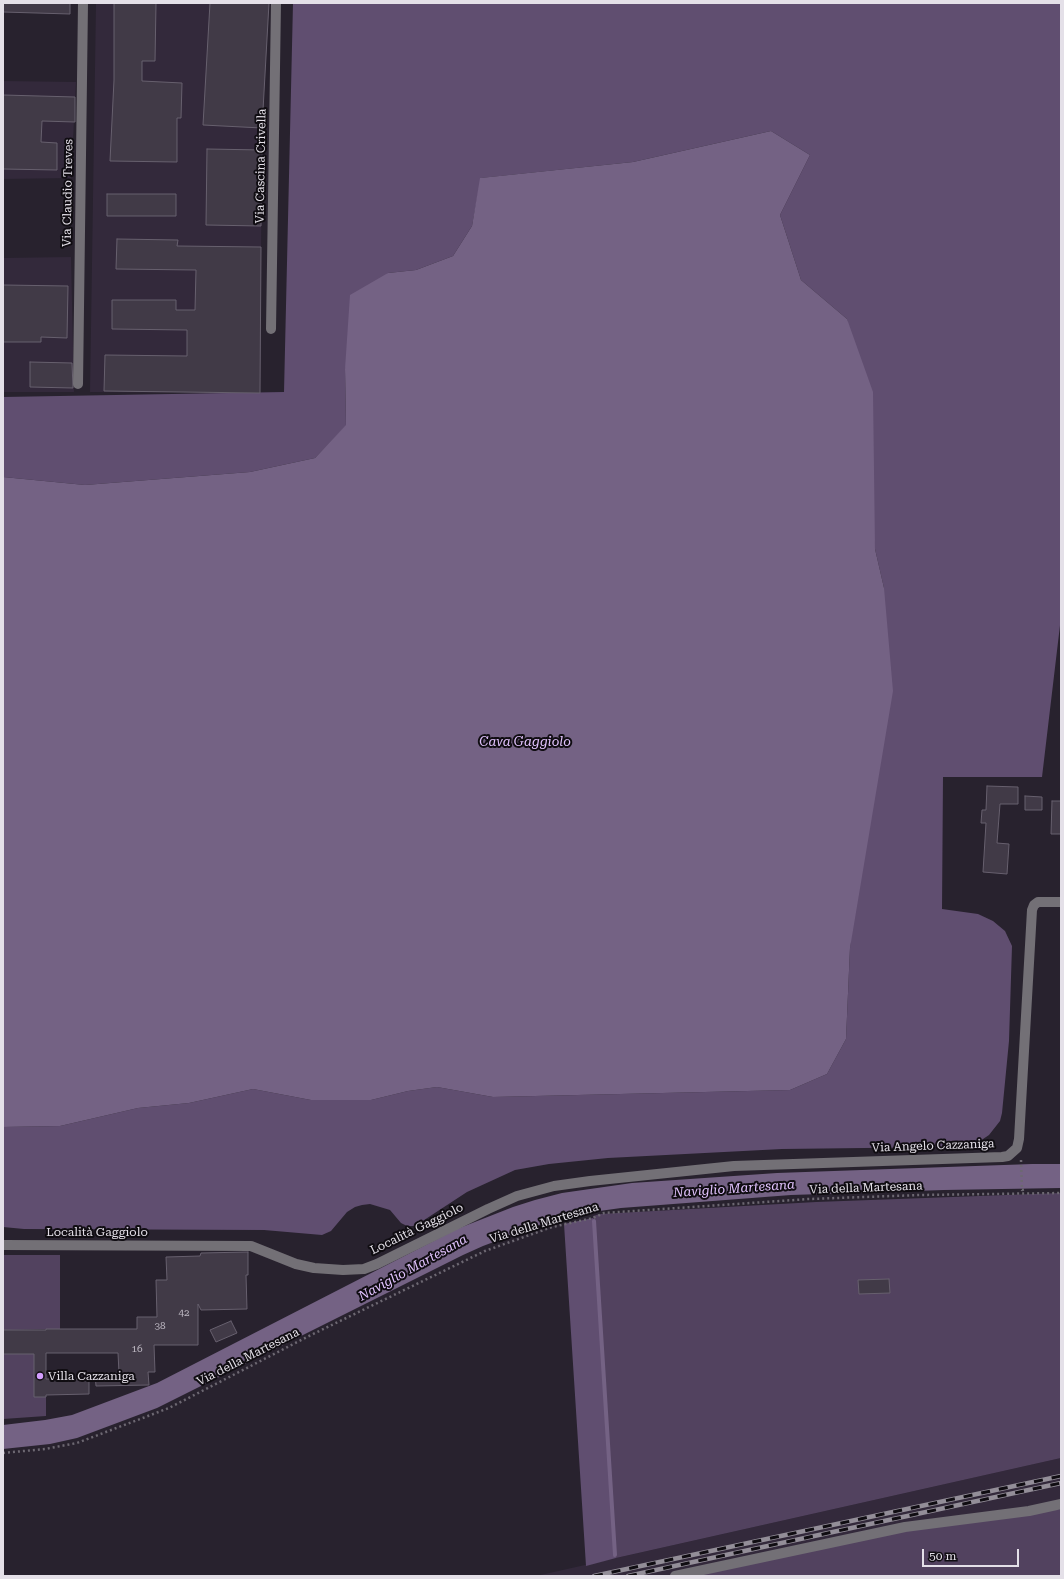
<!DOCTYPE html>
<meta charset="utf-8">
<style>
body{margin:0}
#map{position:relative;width:1064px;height:1579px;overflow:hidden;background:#28222e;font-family:"Roboto Serif",serif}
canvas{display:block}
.frame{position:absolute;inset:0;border:4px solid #e4e0e8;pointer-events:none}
.scale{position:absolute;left:922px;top:1549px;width:97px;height:18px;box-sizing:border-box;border:2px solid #e4e0e8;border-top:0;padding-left:5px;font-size:12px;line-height:14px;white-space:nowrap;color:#e4e0e8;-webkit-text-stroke:3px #100d12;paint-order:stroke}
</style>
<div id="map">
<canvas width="1064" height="1579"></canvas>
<div class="frame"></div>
<div class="scale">50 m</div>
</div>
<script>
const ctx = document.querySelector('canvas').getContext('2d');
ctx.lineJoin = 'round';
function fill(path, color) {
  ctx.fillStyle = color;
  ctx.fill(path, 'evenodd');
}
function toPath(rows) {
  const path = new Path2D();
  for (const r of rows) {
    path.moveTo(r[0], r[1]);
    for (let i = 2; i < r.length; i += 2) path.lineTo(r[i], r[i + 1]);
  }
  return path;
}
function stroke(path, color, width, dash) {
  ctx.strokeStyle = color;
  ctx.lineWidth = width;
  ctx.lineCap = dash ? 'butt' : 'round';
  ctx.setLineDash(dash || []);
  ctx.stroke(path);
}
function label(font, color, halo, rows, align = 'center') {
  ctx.font = font + ' "Roboto Serif",serif';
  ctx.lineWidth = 4;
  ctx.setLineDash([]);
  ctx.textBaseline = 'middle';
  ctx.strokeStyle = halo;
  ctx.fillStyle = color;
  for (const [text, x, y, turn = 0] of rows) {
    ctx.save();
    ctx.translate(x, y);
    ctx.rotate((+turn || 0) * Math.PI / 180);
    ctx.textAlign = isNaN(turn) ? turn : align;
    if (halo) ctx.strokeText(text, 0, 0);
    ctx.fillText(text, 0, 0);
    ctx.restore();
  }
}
const built = toPath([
 [96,3,269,3,262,128,260,393,90,392],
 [3,81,76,82,71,178,3,179],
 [71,257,74,392,3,392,3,258],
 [1061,1458,1061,1509,689,1576,536,1576]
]);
const green = toPath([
 [1061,1193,1061,1458,616,1558,593,1216,600,1214,816,1202],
 [3,1255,60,1255,60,1329,3,1330],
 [3,1354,34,1354,46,1397,46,1416,3,1419],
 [1061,1509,1061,1576,689,1576,905,1531]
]);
const forest = toPath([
 [293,3,1061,3,1061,617,1042,777,943,777,942,909,978,914,993,921,1005,931,1012,946,1009,1041,1002,1113,1000,1121,989,1135,980,1141,947,1147,782,1149,608,1158,549,1164,515,1170,467,1192,415,1226,407,1226,401,1223,390,1210,370,1204,362,1205,355,1207,347,1212,331,1231,322,1235,264,1230,24,1229,3,1227,3,1127,60,1126,138,1108,189,1103,253,1089,311,1100,371,1100,408,1091,437,1087,493,1097,790,1090,827,1074,846,1039,850,948,884,588,875,549,847,319,801,280,780,215,810,155,771,131,633,162,481,178,472,226,453,256,416,270,388,273,345,369,346,426,315,458,250,472,85,485,3,477,3,397,284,392],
 [593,1218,616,1558,586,1566,564,1224]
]);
const water = toPath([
 [771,131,810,155,780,215,801,280,847,319,873,392,875,549,884,588,893,691,850,948,846,1039,827,1074,790,1090,493,1097,437,1087,408,1091,371,1100,311,1100,253,1089,189,1103,138,1108,60,1126,3,1127,3,477,85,485,250,472,315,458,346,425,345,369,350,295,388,273,416,270,453,256,472,226,480,178,633,162],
 [1032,1164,1061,1164,1061,1188,944,1190,791,1195,621,1208,571,1215,555,1219,483,1246,463,1255,157,1408,77,1438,50,1444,3,1449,3,1425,45,1420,72,1415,157,1383,457,1229,513,1207,535,1200,562,1193,632,1183,777,1173]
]);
const stream = toPath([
 [594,1221,615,1555]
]);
const building = toPath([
 [3,3,70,3,70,14,3,12,3,3],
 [114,3,156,3,155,61,142,61,142,81,182,83,181,118,177,118,177,162,110,161,114,80,114,3],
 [210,3,269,3,262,128,203,125,210,3],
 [3,95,75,97,75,122,42,121,41,142,57,143,57,170,3,169,3,95],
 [207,149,262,150,261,226,206,225,207,149],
 [107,194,176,194,176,216,107,216,107,194],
 [117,239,178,240,177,246,261,247,260,393,104,391,105,355,187,356,187,330,112,329,112,300,176,300,176,310,195,310,196,270,116,269,117,239],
 [3,285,68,286,67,338,41,337,41,342,3,342,3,285],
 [30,362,72,363,73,388,30,387,30,362],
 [987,786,1018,787,1018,804,1000,804,997,843,1009,844,1007,874,983,872,986,823,981,823,982,810,986,810,987,786],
 [1025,796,1042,797,1042,810,1025,810,1025,796],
 [1052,801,1061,801,1061,834,1051,834,1052,801],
 [248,1252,248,1275,246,1275,247,1309,201,1310,198,1304,198,1345,154,1345,155,1372,148,1372,149,1385,96,1386,95,1373,119,1373,118,1353,46,1353,46,1379,89,1379,89,1394,46,1395,46,1397,34,1397,34,1354,3,1354,3,1330,46,1330,46,1329,137,1329,137,1317,157,1317,156,1280,167,1280,166,1257,200,1256,201,1253,248,1252],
 [889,1279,890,1293,859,1294,858,1280,889,1279],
 [231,1321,237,1333,216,1342,210,1330,231,1321]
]);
const path = toPath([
 [1021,1160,1022,1190,1026,1189],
 [3,1453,45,1449,77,1443,169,1408,309,1336,485,1251,552,1227,593,1218,604,1213,809,1199,920,1195,1061,1193]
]);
const minor = toPath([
 [271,329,276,3],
 [78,384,83,3],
 [3,1245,251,1246,296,1264,314,1268,343,1270,364,1269,377,1264,488,1209,517,1196,554,1186,590,1181,734,1166,1002,1157,1008,1156,1017,1148,1019,1139,1032,910,1034,905,1038,902,1061,902],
 [675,1576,905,1527,1029,1511,1061,1504]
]);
const rail = toPath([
 [594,1576,1061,1476],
 [628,1576,1061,1483]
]);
const markers = [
 [40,1376,4,"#d29dfd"]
];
const numberNames = [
 ["42",184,1313],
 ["38",160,1326],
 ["16",137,1349]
];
const streetNames = [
 ["Via Cascina Crivella",261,166,-89],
 ["Via Claudio Treves",68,193,-89],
 ["Via Angelo Cazzaniga",933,1146,-2],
 ["Via della Martesana",866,1188,-2],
 ["Via della Martesana",544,1223,-17],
 ["Località Gaggiolo",417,1229,-26],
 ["Località Gaggiolo",97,1232],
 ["Via della Martesana",248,1357,-27]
];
const poiNames = [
 ["Villa Cazzaniga",48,1376]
];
const waterNames = [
 ["Cava Gaggiolo",525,742],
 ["Naviglio Martesana",734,1189,-4],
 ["Naviglio Martesana",413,1268,-29]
];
fill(built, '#33293b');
fill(green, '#52425f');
fill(forest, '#604e70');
fill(water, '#746284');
stroke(stream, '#746284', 4);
fill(building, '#413a47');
stroke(building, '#67606e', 1);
stroke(path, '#6d6872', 2.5, [2, 3]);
stroke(minor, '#737076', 10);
stroke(rail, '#938e98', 4.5);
stroke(rail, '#100d12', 3, [9]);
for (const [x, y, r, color] of markers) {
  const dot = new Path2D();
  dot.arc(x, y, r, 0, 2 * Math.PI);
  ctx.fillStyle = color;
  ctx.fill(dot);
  stroke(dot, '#100d12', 1.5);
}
label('10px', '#bbb6c0', null, numberNames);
label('12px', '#e4e0e8', '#100d12', streetNames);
label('12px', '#e4e0e8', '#100d12', poiNames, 'left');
label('italic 13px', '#e2c3fe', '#100d12', waterNames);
</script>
